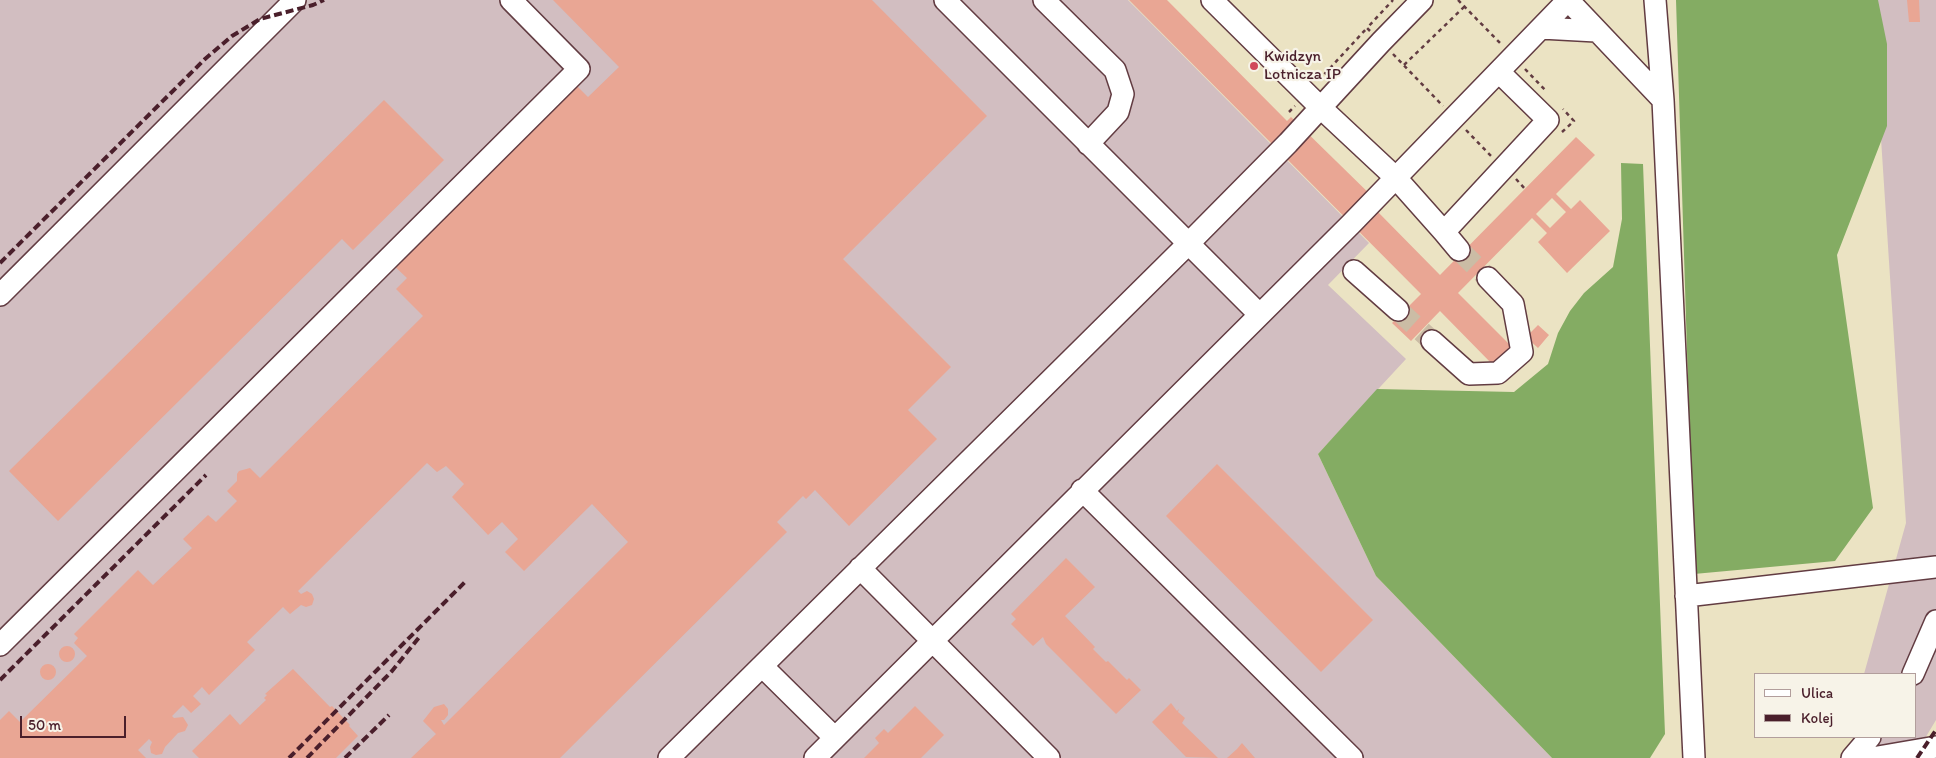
<!DOCTYPE html>
<style>
body{margin:0}
#map{position:relative;width:1936px;height:758px;overflow:hidden;background:#ebe3c3;font-family:Itim,sans-serif}
canvas{display:block}
.legend{position:absolute;left:1754px;top:673px;width:162px;height:65px;box-sizing:border-box;background:#f7f3e8;border:1px solid #b29e9c;margin:0;padding:6px 9px;list-style:none;font-size:15px;color:#4a1f2b}
.legend li{display:flex;align-items:center;gap:10px;height:25px}
.legend b{width:25px;border:1px solid #b29e9c}
.scale{position:absolute;left:20px;top:716px;width:106px;height:22px;box-sizing:border-box;border:2px solid #4a1f2b;border-top:0;padding-left:6px;font-size:15px;line-height:18px;white-space:nowrap;color:#4a1f2b;-webkit-text-stroke:4px #f7f3e8;paint-order:stroke}
</style>
<div id="map">
<canvas width="1936" height="758"></canvas>
<ul class="legend">
<li><b style="height:6px;background:#fff"></b>Ulica</li>
<li><b style="height:6px;background:#4a1f2b"></b>Kolej</li>
</ul>
<div class="scale">50 m</div>
</div>
<script>
const ctx = document.querySelector('canvas').getContext('2d');
ctx.lineJoin = 'round';
function fill(path, color) {
  ctx.fillStyle = color;
  ctx.fill(path, 'evenodd');
}
function toPath(rows) {
  const path = new Path2D();
  for (const r of rows) {
    if (r.length === 3) {
      path.moveTo(r[0] + r[2], r[1]);
      path.arc(r[0], r[1], r[2], 0, 2 * Math.PI);
      continue;
    }
    path.moveTo(r[0], r[1]);
    for (let i = 2; i < r.length; i += 2) path.lineTo(r[i], r[i + 1]);
  }
  return path;
}
function stroke(path, color, width, dash) {
  ctx.strokeStyle = color;
  ctx.lineWidth = width;
  ctx.lineCap = dash ? 'butt' : 'round';
  ctx.setLineDash(dash || []);
  ctx.stroke(path);
}
function label(font, color, halo, rows, align = 'center') {
  ctx.font = font + ' Itim,sans-serif';
  ctx.lineWidth = 4.5;
  ctx.setLineDash([]);
  ctx.textBaseline = 'middle';
  ctx.strokeStyle = halo;
  ctx.fillStyle = color;
  for (const [text, x, y, turn = 0] of rows) {
    ctx.save();
    ctx.translate(x, y);
    ctx.rotate((+turn || 0) * Math.PI / 180);
    ctx.textAlign = isNaN(turn) ? turn : align;
    if (halo) ctx.strokeText(text, 0, 0);
    ctx.fillText(text, 0, 0);
    ctx.restore();
  }
}
const industrial = toPath([
 [0,0,1128,0,1369,243,1328,285,1406,359,1318,454,1376,576,1552,758,0,758],
 [1872,0,1936,0,1936,720,1924,740,1884,749,1848,737,1915,737,1915,674,1864,674,1906,523]
]);
const forest = toPath([
 [1676,0,1878,0,1887,44,1887,126,1837,255,1873,508,1835,561,1694,574],
 [1621,163,1643,164,1665,734,1650,758,1552,758,1376,576,1318,454,1377,389,1514,392,1548,364,1558,333,1570,311,1584,293,1613,267,1622,219]
]);
const building = toPath([
 [553,0,872,0,987,116,843,259,951,367,908,410,937,439,849,526,815,490,806,499,803,496,777,522,787,532,560,758,411,758,436,734,423,721,434,707,444,704,448,709,448,715,444,720,441,720,444,725,628,542,592,504,524,571,505,552,518,539,502,522,488,535,452,497,464,484,446,466,437,472,427,463,298,591,301,594,307,591,312,594,314,599,312,605,306,607,301,605,290,614,283,607,247,642,255,650,209,695,202,687,193,696,201,704,191,713,183,705,172,716,174,718,183,717,188,725,185,731,178,733,165,747,162,754,156,755,151,753,150,747,152,742,149,739,138,750,146,758,0,758,0,720,9,711,20,722,87,656,74,643,78,638,74,634,138,570,153,585,192,548,183,539,208,515,216,522,237,501,227,491,237,481,237,474,239,471,250,468,260,478,423,316,396,289,407,278,391,263,573,82,588,97,619,67],
 [1129,0,1167,0,1287,121,1291,117,1381,205,1376,210,1440,275,1576,137,1595,155,1556,194,1571,209,1580,200,1610,231,1567,273,1538,242,1547,233,1532,218,1458,293,1511,346,1493,365,1440,311,1411,341,1392,323,1421,294],
 [1552,198,1566,212,1550,228,1536,214],
 [1907,0,1919,0,1920,22,1909,22],
 [384,100,444,160,353,250,342,239,58,521,9,471],
 [1538,325,1549,335,1538,348,1526,337],
 [1217,464,1373,620,1321,672,1166,516],
 [1066,558,1095,587,1065,616,1095,647,1093,649,1106,662,1108,661,1127,680,1129,678,1141,690,1116,714,1046,644,1043,637,1033,646,1011,624,1016,619,1011,614],
 [67,654,8],
 [48,672,8],
 [293,669,330,707,332,706,350,725,349,726,358,736,336,758,199,758,192,751,230,714,240,725,266,700,264,698,267,695,265,694],
 [1171,703,1177,711,1179,709,1178,712,1185,718,1182,723,1218,758,1186,757,1152,722],
 [915,706,944,735,921,758,864,758,879,743,875,738,884,729,888,733],
 [1242,743,1255,758,1227,758,1237,749]
]);
const minorTunnel = toPath([
 [1459,250,1488,278],
 [1398,310,1432,341]
]);
const path = toPath([
 [1458,0,1502,45],
 [1370,31,1367,28,1393,0],
 [1393,54,1443,106],
 [1404,65,1465,6],
 [1525,69,1547,92],
 [1319,80,1367,28],
 [1289,112,1295,106],
 [1466,130,1492,157],
 [1562,132,1574,121,1563,109],
 [1516,179,1525,189]
]);
const minor = toPath([
 [945,0,1259,314],
 [1044,0,1115,70,1123,94,1118,112,1088,144],
 [1212,0,1320,107,1396,178,1444,232,1548,120,1499,72],
 [1568,0,1663,100],
 [1655,0,1663,100,1694,758],
 [1541,28,1596,31],
 [1444,232,1459,250],
 [1354,271,1398,310],
 [0,295,295,0],
 [1432,341,1469,374,1498,373,1522,352,1513,304,1488,278],
 [1082,490,1352,758],
 [860,568,1049,758],
 [1686,596,1936,567],
 [0,645,579,69,511,0],
 [762,666,835,738],
 [1913,674,1936,621],
 [669,758,1189,243,1288,143,1381,42,1422,0],
 [815,758,1351,224,1568,0],
 [1852,758,1870,737],
 [1872,758,1936,747]
]);
const rail = toPath([
 [0,263,205,59,232,36,260,19,313,5,324,0],
 [0,680,206,475],
 [289,758,467,580],
 [307,758,392,671,421,635],
 [345,758,389,715],
 [1917,758,1936,730]
]);
const markers = [
 [1254,66,5,"#d1495b"]
];
const poiNames = [
 ["Kwidzyn",1264,57],
 ["Lotnicza IP",1264,75]
];
fill(industrial, '#d2bec1');
fill(forest, '#84ac63');
fill(building, '#e9a694');
stroke(minorTunnel, '#cbbca5', 21, [21, 11]);
stroke(minor, '#623c42', 24);
stroke(path, '#623c42', 2.5, [4, 4]);
stroke(minor, '#fff', 21);
stroke(rail, '#4a1f2b', 4, [8, 4]);
for (const [x, y, r, color] of markers) {
  const dot = new Path2D();
  dot.arc(x, y, r, 0, 2 * Math.PI);
  ctx.fillStyle = color;
  ctx.fill(dot);
  stroke(dot, '#f7f3e8', 2);
}
label('16px', '#4a1f2b', '#f7f3e8', poiNames, 'left');
</script>
